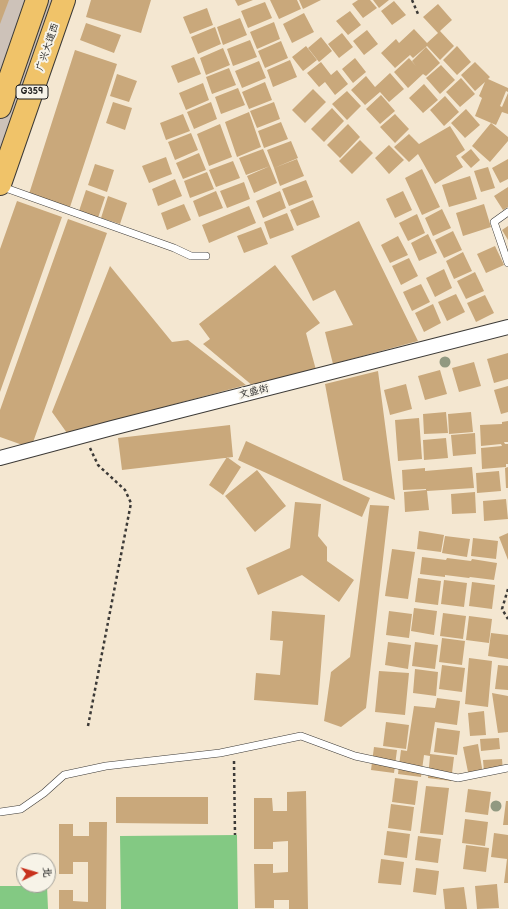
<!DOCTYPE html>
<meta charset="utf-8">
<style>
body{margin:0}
#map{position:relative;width:508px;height:909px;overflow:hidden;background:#f4e7d1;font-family:"Balsamiq Sans","LXGW WenKai TC",sans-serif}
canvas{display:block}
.north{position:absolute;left:16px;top:853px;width:40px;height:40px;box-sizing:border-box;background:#f7f3e8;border:1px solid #9f9d96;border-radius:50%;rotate:85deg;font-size:11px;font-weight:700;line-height:16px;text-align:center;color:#1c1c1c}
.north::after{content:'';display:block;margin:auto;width:14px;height:18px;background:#c8321e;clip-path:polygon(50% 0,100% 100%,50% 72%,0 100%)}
</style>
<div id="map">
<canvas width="508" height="909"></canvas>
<div class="north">北</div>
</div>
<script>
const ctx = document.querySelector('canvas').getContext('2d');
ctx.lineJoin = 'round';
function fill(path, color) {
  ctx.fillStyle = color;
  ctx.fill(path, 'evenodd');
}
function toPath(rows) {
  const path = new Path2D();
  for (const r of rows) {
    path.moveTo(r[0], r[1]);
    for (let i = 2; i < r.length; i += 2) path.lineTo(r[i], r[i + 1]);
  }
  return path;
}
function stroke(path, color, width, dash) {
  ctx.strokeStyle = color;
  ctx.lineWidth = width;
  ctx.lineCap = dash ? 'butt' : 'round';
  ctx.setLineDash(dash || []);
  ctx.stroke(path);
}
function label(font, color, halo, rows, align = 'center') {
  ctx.font = font + ' "Balsamiq Sans","LXGW WenKai TC",sans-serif';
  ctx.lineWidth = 4;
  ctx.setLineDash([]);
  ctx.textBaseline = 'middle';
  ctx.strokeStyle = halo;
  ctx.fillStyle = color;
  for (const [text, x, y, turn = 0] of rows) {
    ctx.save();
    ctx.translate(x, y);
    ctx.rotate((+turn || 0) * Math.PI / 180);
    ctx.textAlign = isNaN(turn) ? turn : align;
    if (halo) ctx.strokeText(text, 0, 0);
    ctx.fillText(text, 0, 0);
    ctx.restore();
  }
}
const industrial = toPath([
 [0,0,64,0,0,184]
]);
const green = toPath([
 [237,835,238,909,121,909,120,836],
 [0,886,47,886,48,909,0,909]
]);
const building = toPath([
 [0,0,9,0,0,24],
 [91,0,151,0,141,33,86,17],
 [235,0,253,0,238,6],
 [270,0,297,0,301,9,279,19],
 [299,0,321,0,303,9],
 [358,0,370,0,377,8,363,18,352,4],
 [373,0,389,0,379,8],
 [394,1,406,15,392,25,381,11],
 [265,2,272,18,248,28,241,11],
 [438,4,452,20,440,31,454,46,440,60,427,46,413,58,410,55,395,68,381,53,396,39,399,43,414,29,427,43,438,33,423,17],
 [207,8,213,25,190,34,183,17],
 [350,11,361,25,348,35,336,21],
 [304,13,314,32,292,43,283,24],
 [240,18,247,35,223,45,217,27],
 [274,22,280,39,257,49,250,32],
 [86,23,121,35,114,53,80,40],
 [215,27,221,44,198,54,191,37],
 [367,30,378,44,364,55,353,41],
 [342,33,353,47,339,58,328,44],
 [321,37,332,51,319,62,308,48],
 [250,40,257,57,233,66,227,49],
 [281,41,288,58,265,68,258,51],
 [306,46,317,60,303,71,292,57],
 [457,46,471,62,457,75,443,60],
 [426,47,440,63,426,76,423,74,408,88,394,72,409,58,416,66,412,61],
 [223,48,230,65,206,75,200,58],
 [75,50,117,64,70,207,29,194],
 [194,57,201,74,178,83,171,66],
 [355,58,366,72,353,83,342,69],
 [290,60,297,77,273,87,267,70],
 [259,61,266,78,242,88,235,71],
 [321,62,331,75,337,70,348,84,335,95,325,82,319,87,307,73],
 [475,62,490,77,488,79,508,88,508,92,506,91,500,106,502,107,508,93,508,114,502,112,496,125,475,116,482,98,479,96,485,82,475,91,461,75],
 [441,65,455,80,440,94,426,78],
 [229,68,236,85,212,94,206,77],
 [390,73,404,89,389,102,380,92,365,105,351,90,366,76,375,87],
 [117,74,137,81,129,102,110,96],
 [461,78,475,94,460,107,446,92],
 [265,82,272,100,249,109,242,92],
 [203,83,209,100,186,110,179,93],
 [424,84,438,100,423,113,409,98],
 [238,88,245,105,221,114,215,97],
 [313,89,326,102,305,123,292,110],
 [347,91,361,106,347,120,332,104],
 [381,95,395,111,380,124,366,109],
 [445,96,459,112,444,126,430,110],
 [113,102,132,108,125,130,106,123],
 [211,102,217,119,194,129,187,112],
 [274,102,280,119,257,128,250,111],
 [332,108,344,121,324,142,311,129],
 [466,109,480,125,465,138,451,123],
 [249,112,261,147,237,157,225,122],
 [183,114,190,131,166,140,160,123],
 [395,114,409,129,395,143,380,127],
 [281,122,288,139,264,148,258,131],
 [491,123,508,137,508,141,490,162,472,146],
 [220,124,232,157,209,166,197,134],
 [348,124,360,137,340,158,327,145],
 [450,126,465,150,456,156,463,167,435,184,418,154,409,162,394,147,409,134,419,144],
 [191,133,198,150,175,160,168,142],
 [360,140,373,153,352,174,339,161],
 [291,141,298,158,274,168,267,150],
 [389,145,404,160,389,174,375,158],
 [263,149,270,166,246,175,239,158],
 [471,149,480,160,471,168,461,157],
 [199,153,206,170,183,179,176,163],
 [166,157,172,174,149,183,142,166],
 [297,159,304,176,280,186,274,168],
 [508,159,508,179,500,183,492,168],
 [233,161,240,178,216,187,209,170],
 [95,164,114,170,107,192,88,185],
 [270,166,277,183,254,193,247,176],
 [488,167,495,188,481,192,474,171],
 [422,169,440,207,422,215,405,178],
 [207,172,214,189,190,198,184,181],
 [470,176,477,199,449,207,442,185],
 [175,179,182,196,158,206,152,189],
 [306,180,313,197,289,206,282,189],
 [244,182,250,199,227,208,220,191],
 [508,187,508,207,503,210,494,196],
 [86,190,105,197,98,218,79,211],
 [216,191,223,208,199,217,193,201],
 [280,191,286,208,263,218,256,201],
 [403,191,412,210,395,218,386,199],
 [108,196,127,203,120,224,101,218],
 [313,200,320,217,297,226,290,210],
 [17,201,62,217,0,392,0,249],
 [184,204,191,220,167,230,161,213],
 [484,204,491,227,463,236,456,213],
 [249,206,256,223,209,243,202,225],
 [442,209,451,228,433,236,425,218],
 [287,213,294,230,270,239,264,222],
 [417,214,425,233,408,241,399,223],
 [68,219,107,233,31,448,0,437,0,410],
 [359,221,418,341,333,364,325,332,353,325,335,290,313,301,291,256],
 [508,226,508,240,502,230],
 [261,227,268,244,244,253,237,236],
 [453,231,462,250,444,258,435,240],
 [428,234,437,253,419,261,411,243],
 [398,236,408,255,390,263,381,245],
 [495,246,504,265,486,273,477,254],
 [463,252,472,271,454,279,446,261],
 [409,258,418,276,401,285,392,266],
 [275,265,320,323,306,333,316,370,253,386,203,344,210,339,199,324],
 [110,266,172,342,188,340,246,385,67,433,52,412],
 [444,269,452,288,435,297,426,278],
 [475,272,484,291,466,299,457,281],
 [421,284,430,302,412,311,403,292],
 [456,294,465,312,447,321,438,302],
 [485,295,494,313,476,322,467,303],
 [433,304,441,323,424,332,415,313],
 [508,353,508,379,494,383,487,359],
 [474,362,481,386,459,392,452,368],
 [440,370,447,394,425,400,418,376],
 [378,371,395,500,343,480,325,384],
 [406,384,412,409,390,415,384,390],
 [508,386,508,412,501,414,494,390],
 [446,412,448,433,424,434,423,414],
 [471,412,473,432,449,434,448,414],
 [419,418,422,459,398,461,395,420],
 [508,421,508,442,504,442,505,444,508,444,508,464,506,464,506,467,482,469,481,448,502,446,501,444,481,446,480,425,502,424,502,422],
 [230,425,233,457,122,470,118,438],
 [475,433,476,454,453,456,451,435],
 [446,438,448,458,424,460,423,440],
 [246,441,370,498,362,517,238,460],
 [227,457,241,467,223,495,209,485],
 [472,467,474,488,427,491,429,510,405,512,404,492,426,490,426,489,403,490,402,470,425,468,425,471],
 [508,467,508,488,506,488,505,468],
 [257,470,286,506,255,532,225,496],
 [499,471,501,491,477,493,476,473],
 [475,492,476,513,452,514,451,494],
 [506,499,508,519,484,521,483,501],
 [295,502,321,504,318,536,327,547,327,561,354,580,339,602,302,575,258,595,246,568,290,548],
 [370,505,389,506,366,708,341,727,324,721,331,672,350,657],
 [419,531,444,535,441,552,417,549],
 [508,533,508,560,499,537],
 [445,536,470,539,467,557,442,553],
 [473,538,498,541,496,559,471,556],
 [392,549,415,552,408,599,385,596],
 [422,557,446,560,447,558,471,561,472,559,497,563,494,580,470,577,469,578,445,575,445,577,420,574],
 [418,578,441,581,438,605,415,602],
 [444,580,467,583,464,607,441,604],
 [472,582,495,585,492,609,469,606],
 [414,608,437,611,434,635,411,631],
 [272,611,325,615,318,705,254,700,256,673,280,675,283,641,270,640],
 [389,611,412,614,409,638,386,635],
 [443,613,466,616,463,639,440,636],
 [469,616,492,619,489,643,466,640],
 [491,633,508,635,508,659,488,656],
 [442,638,465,641,462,665,439,662],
 [388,642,411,645,408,669,385,665],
 [415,642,438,645,435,669,412,666],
 [469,658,492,661,488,707,465,704],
 [442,665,465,668,462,692,439,689],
 [498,665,508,666,508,690,495,689],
 [415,669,438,672,436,696,413,693],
 [379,671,409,673,405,715,375,712],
 [492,693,508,696,508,732,498,733],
 [437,698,460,701,457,725,435,722,430,754,454,757,451,781,428,778,430,756,424,755,421,777,398,774,401,750,407,751,414,706,435,708],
 [484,711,486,735,470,736,468,713],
 [386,722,409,725,406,749,383,746],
 [437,728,460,731,457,755,434,752],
 [499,738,500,749,481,751,480,739],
 [478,744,483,774,469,777,463,747],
 [374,747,397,750,394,773,371,770],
 [502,759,503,771,484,772,483,760],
 [395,778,418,781,415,805,392,802],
 [426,786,449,788,443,835,420,833],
 [468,789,491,792,488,815,465,812],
 [306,791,308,909,289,909,289,900,274,900,274,908,255,908,254,864,273,864,273,873,288,872,288,841,273,842,273,849,254,849,254,798,272,798,273,811,287,811,287,792],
 [116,797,208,797,208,824,116,823],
 [506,801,508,801,508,825,503,825],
 [391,804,414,807,411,831,388,828],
 [465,819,488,822,485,846,462,843],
 [89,822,107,822,106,909,59,909,59,890,73,890,73,901,88,902,88,862,73,862,73,874,59,874,59,824,73,824,73,836,89,836],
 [387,831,410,834,407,858,384,855],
 [494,833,508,835,508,883,504,883,507,859,491,857],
 [418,836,441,839,438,863,415,860],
 [466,845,489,848,486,872,463,869],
 [381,859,404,862,401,885,378,883],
 [416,868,439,871,436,895,413,892],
 [497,884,499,908,477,909,475,886],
 [464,887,467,909,445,909,443,889]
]);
const path = toPath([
 [412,0,418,14],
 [508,589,502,609,508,619],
 [88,726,131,503,125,490,98,465,90,448],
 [234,761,235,835]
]);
const service = toPath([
 [0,186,174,248,191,256,206,256],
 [508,212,494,222,508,263],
 [0,812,21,809,44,793,64,775,106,766,220,753,301,736,355,756,458,778,508,768]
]);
const minor = toPath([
 [0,458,112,428,508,327]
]);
const trunk = toPath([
 [0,107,37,0],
 [0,184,64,0]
]);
const trees = [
 [445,362],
 [496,806]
];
const shields = [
 [32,92,32]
];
const shieldNames = [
 ["G359",32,92]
];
const streetNames = [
 ["广兴大道西",48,47,-71],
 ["文盛街",254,392,-14]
];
fill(industrial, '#cdc2b9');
fill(green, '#83c983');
fill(building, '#c9a87b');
stroke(service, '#3c3a37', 8);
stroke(minor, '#3c3a37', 16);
stroke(trunk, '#3c3a37', 24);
stroke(path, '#3c3a37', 2.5, [3, 3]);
stroke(service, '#fff', 7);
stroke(minor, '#fff', 14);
stroke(trunk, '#f0c369', 22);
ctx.fillStyle = '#919981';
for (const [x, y] of trees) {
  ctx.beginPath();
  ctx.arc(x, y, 5.5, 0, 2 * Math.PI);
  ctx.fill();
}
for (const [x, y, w] of shields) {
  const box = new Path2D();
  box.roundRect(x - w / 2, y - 7, w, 14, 3);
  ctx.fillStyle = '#f7f3e8';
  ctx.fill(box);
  stroke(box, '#1c1c1c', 1);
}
label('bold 9px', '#1c1c1c', null, shieldNames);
label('10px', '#1c1c1c', '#f7f3e8', streetNames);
</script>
